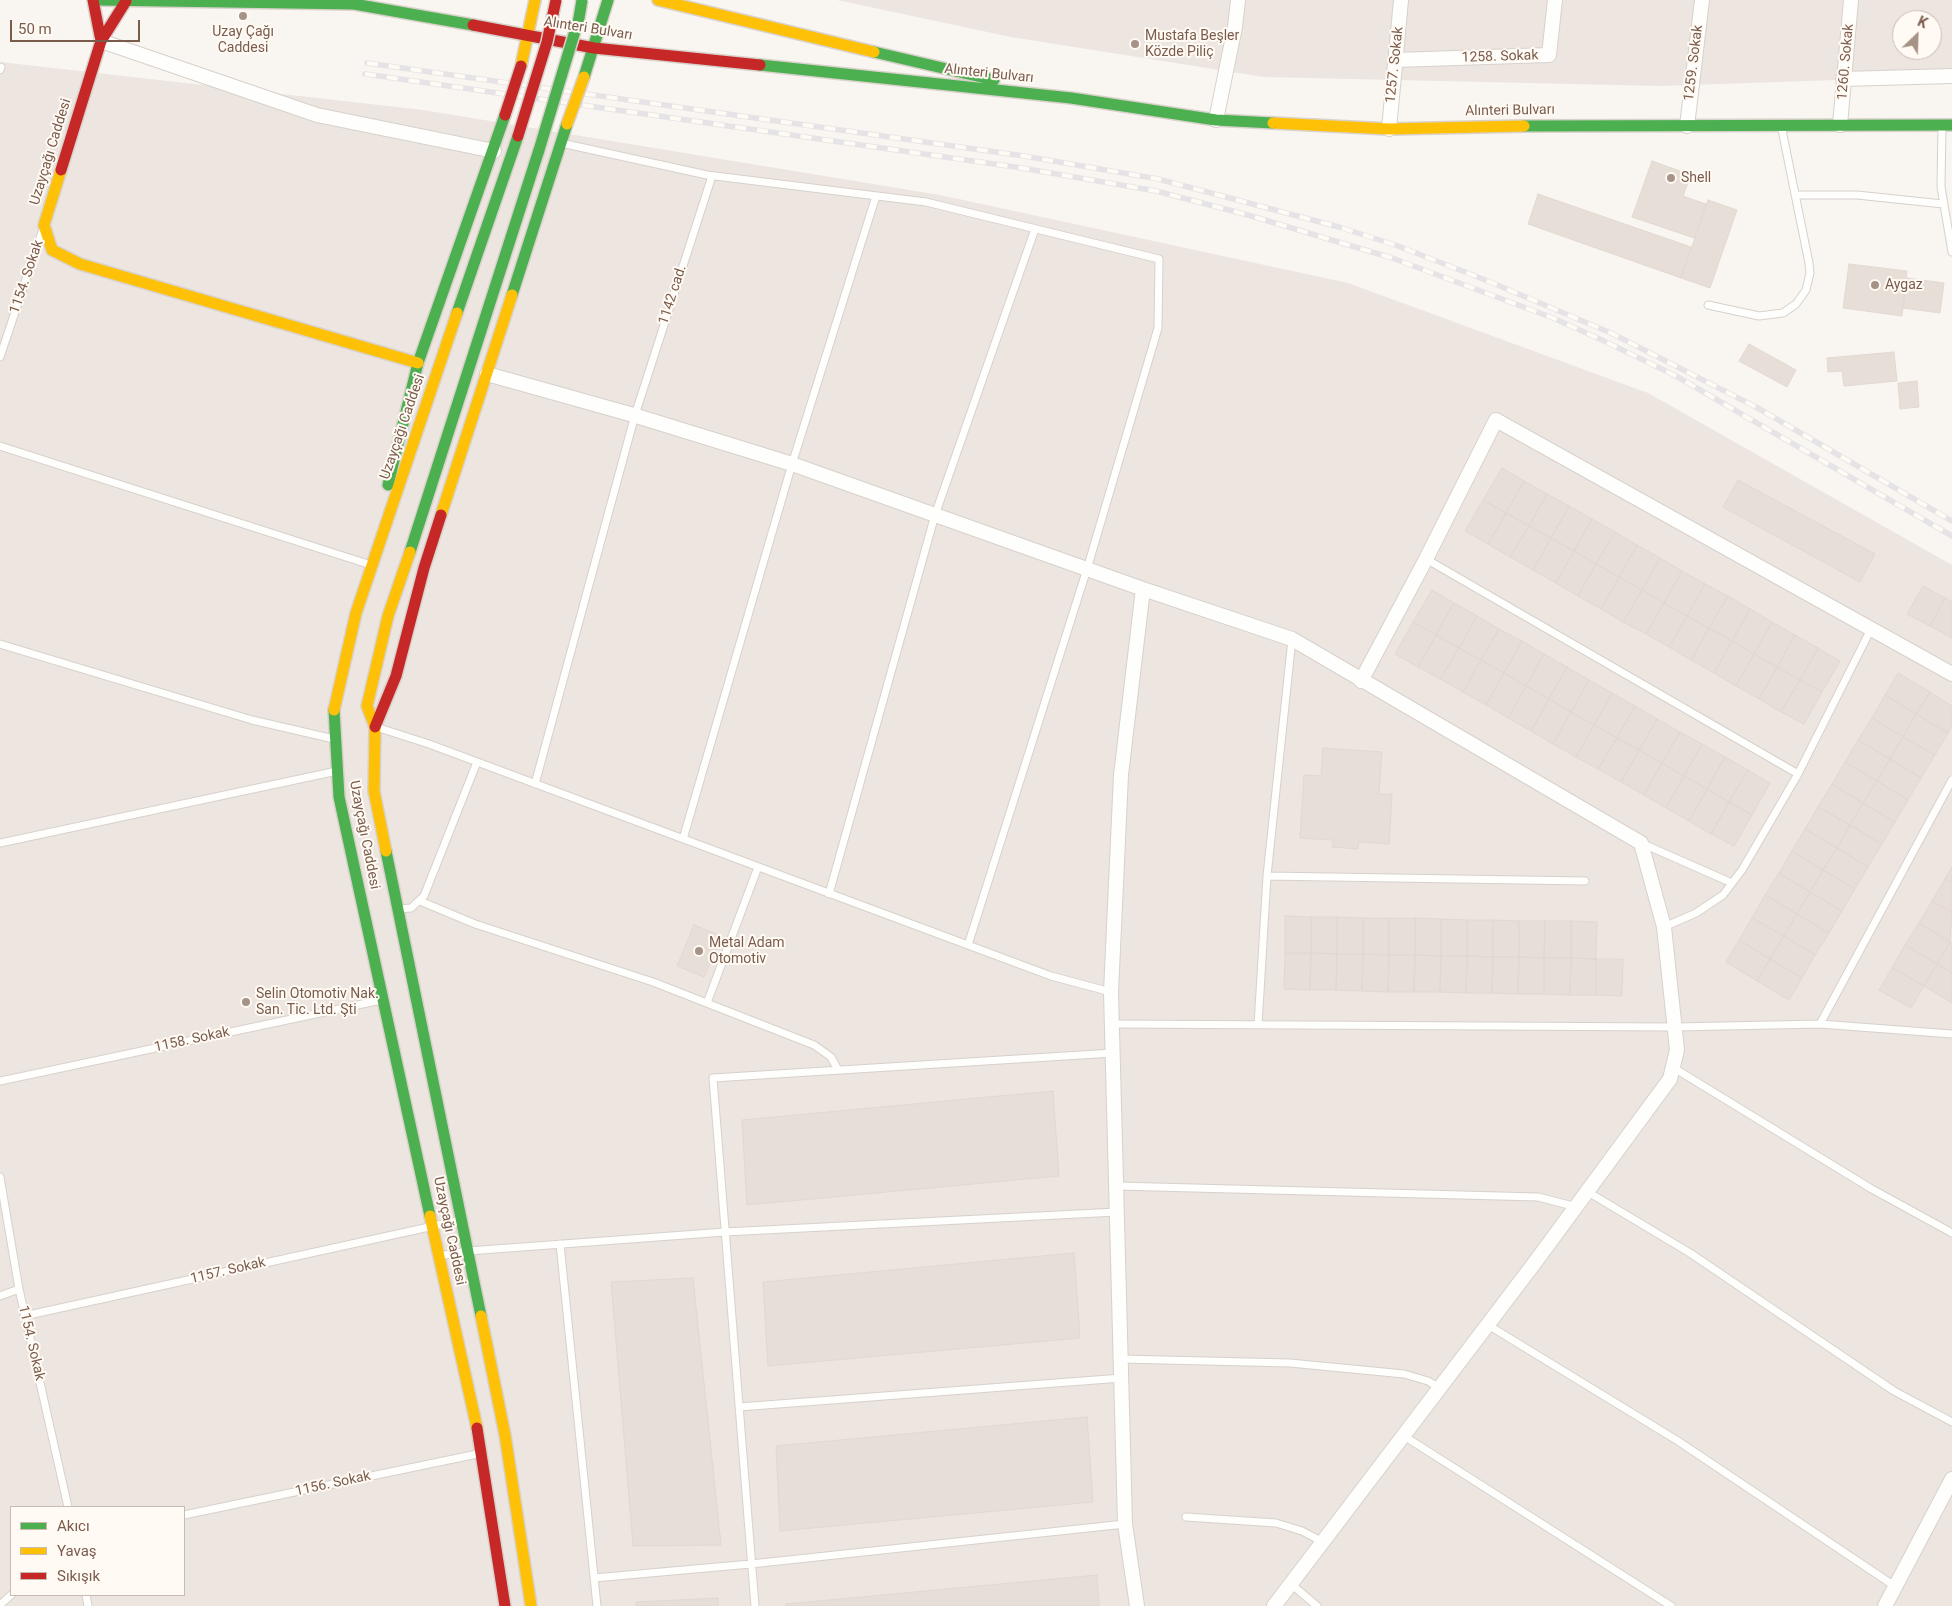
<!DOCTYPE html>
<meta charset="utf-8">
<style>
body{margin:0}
#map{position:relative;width:1952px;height:1606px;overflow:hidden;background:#f9f5f0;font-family:Roboto,sans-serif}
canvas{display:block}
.legend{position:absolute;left:10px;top:1506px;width:175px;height:90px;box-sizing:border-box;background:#fffaf3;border:1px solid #cabbb1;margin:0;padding:6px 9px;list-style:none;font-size:15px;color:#7a5c4d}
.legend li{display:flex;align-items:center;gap:10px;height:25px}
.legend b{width:25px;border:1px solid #cabbb1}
.north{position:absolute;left:1892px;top:10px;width:50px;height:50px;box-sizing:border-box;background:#fffaf3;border:1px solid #cabbb1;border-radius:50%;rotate:24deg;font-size:14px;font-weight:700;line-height:20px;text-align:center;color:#7a5c4d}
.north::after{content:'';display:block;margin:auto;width:18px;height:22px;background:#a69286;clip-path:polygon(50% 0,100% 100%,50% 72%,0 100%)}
.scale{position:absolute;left:10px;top:20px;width:130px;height:22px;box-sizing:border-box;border:2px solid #7a5c4d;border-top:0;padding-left:6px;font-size:15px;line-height:18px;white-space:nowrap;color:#7a5c4d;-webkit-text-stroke:4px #fffaf3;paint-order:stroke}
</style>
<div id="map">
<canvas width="1952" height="1606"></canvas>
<ul class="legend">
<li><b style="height:6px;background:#4caf50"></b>Akıcı</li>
<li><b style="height:6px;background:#ffc107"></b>Yavaş</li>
<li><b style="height:6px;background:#c62828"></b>Sıkışık</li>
</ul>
<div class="north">K</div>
<div class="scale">50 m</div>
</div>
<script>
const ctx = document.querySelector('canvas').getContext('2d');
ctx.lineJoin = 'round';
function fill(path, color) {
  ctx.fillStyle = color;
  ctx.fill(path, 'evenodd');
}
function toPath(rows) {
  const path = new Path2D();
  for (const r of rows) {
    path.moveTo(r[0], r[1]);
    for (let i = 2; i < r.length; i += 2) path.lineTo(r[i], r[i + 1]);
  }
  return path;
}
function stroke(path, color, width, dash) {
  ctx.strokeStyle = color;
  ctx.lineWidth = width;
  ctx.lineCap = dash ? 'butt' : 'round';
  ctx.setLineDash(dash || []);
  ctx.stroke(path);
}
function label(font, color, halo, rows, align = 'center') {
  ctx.font = font + ' Roboto,sans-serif';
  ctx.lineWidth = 4;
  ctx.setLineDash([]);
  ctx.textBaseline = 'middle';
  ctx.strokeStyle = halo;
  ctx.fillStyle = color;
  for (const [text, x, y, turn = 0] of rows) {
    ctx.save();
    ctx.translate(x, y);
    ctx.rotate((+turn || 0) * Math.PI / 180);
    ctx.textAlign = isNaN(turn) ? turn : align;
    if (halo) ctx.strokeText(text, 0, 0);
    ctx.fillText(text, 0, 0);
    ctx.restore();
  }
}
const industrial = toPath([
 [837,0,1952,0,1952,76,1661,86,1264,77,1011,37],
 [1902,20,1932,20,1932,50,1902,50],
 [0,62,423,110,940,195,1348,283,1648,393,1952,565,1952,1606,0,1606],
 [11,1507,184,1507,184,1595,11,1595]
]);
const building = toPath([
 [1652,161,1691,175,1683,196,1706,204,1694,238,1632,217,1652,161],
 [1538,194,1691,247,1681,278,1528,224,1538,194],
 [1708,200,1737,210,1710,288,1681,278,1708,200],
 [1849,264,1907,271,1902,316,1843,308,1849,264],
 [1907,278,1944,283,1940,313,1903,308,1907,278],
 [1749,344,1796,370,1787,387,1739,361,1749,344],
 [1894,352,1897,381,1844,386,1842,371,1828,372,1827,358,1894,352],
 [1917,381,1919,407,1900,409,1898,383,1917,381],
 [1502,468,1524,481,1506,513,1483,500,1502,468],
 [1738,480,1875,554,1860,582,1723,507,1738,480],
 [1524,481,1547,494,1529,526,1506,513,1524,481],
 [1547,494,1569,506,1551,538,1529,526,1547,494],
 [1483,500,1506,513,1488,544,1465,531,1483,500],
 [1569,506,1592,519,1574,551,1551,538,1569,506],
 [1506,513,1529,526,1510,557,1488,544,1506,513],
 [1592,519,1615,532,1596,564,1574,551,1592,519],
 [1529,526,1551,538,1533,570,1510,557,1529,526],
 [1615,532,1637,545,1619,577,1596,564,1615,532],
 [1551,538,1574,551,1556,583,1533,570,1551,538],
 [1637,545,1660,558,1642,590,1619,577,1637,545],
 [1574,551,1596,564,1578,596,1556,583,1574,551],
 [1660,558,1682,571,1664,603,1642,590,1660,558],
 [1596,564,1619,577,1601,609,1578,596,1596,564],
 [1682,571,1705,584,1687,616,1664,603,1682,571],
 [1619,577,1642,590,1623,622,1601,609,1619,577],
 [1705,584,1728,596,1709,628,1687,616,1705,584],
 [1923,586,1945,598,1930,626,1907,614,1923,586],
 [1432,590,1454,603,1436,635,1413,622,1432,590],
 [1642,590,1664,603,1646,634,1623,622,1642,590],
 [1728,596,1750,609,1732,641,1709,628,1728,596],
 [1945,598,1952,602,1952,638,1930,626,1945,598],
 [1454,603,1477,616,1459,648,1436,635,1454,603],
 [1664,603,1687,616,1669,647,1646,634,1664,603],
 [1750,609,1772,622,1754,654,1732,641,1750,609],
 [1477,616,1499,629,1481,660,1459,648,1477,616],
 [1687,616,1709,628,1691,660,1669,647,1687,616],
 [1413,622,1436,635,1418,667,1395,654,1413,622],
 [1772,622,1795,635,1777,667,1754,654,1772,622],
 [1709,628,1732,641,1714,673,1691,660,1709,628],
 [1499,629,1522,641,1504,673,1481,660,1499,629],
 [1436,635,1459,648,1440,679,1418,667,1436,635],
 [1795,635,1818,648,1800,680,1777,667,1795,635],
 [1522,641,1544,654,1526,686,1504,673,1522,641],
 [1732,641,1754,654,1736,686,1714,673,1732,641],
 [1459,648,1481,660,1463,692,1440,679,1459,648],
 [1818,648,1840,661,1822,692,1800,680,1818,648],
 [1544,654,1567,667,1549,699,1526,686,1544,654],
 [1754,654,1777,667,1759,699,1736,686,1754,654],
 [1481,660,1504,673,1486,705,1463,692,1481,660],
 [1567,667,1589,680,1571,712,1549,699,1567,667],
 [1777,667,1800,680,1781,712,1759,699,1777,667],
 [1504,673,1526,686,1508,718,1486,705,1504,673],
 [1898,673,1930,692,1916,714,1885,695,1898,673],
 [1589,680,1612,693,1594,725,1571,712,1589,680],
 [1800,680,1822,692,1804,724,1781,712,1800,680],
 [1526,686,1549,699,1531,731,1508,718,1526,686],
 [1930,692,1952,706,1952,726,1948,733,1916,714,1930,692],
 [1612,693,1635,706,1617,738,1594,725,1612,693],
 [1885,695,1916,714,1903,737,1872,718,1885,695],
 [1549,699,1571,712,1553,744,1531,731,1549,699],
 [1635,706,1657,719,1639,750,1617,738,1635,706],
 [1571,712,1594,725,1576,757,1553,744,1571,712],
 [1916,714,1948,733,1935,755,1903,737,1916,714],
 [1872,718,1903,737,1890,759,1858,740,1872,718],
 [1657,719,1680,732,1662,763,1639,750,1657,719],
 [1594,725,1617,738,1598,769,1576,757,1594,725],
 [1680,732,1702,744,1684,776,1662,763,1680,732],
 [1903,737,1935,755,1921,778,1890,759,1903,737],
 [1617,738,1639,750,1621,782,1598,769,1617,738],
 [1858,740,1890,759,1877,781,1845,762,1858,740],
 [1702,744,1725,757,1707,789,1684,776,1702,744],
 [1323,748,1382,752,1379,794,1392,794,1389,844,1359,842,1358,849,1332,847,1333,840,1300,838,1304,775,1321,776,1323,748],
 [1639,750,1662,763,1644,795,1621,782,1639,750],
 [1725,757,1748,770,1729,802,1707,789,1725,757],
 [1890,759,1921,778,1908,800,1877,781,1890,759],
 [1845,762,1877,781,1863,803,1832,784,1845,762],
 [1662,763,1684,776,1666,808,1644,795,1662,763],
 [1748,770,1770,783,1752,815,1729,802,1748,770],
 [1684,776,1707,789,1689,821,1666,808,1684,776],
 [1877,781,1908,800,1895,822,1863,803,1877,781],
 [1832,784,1863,803,1850,825,1818,807,1832,784],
 [1707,789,1729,802,1711,834,1689,821,1707,789],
 [1729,802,1752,815,1734,846,1711,834,1729,802],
 [1863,803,1895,822,1882,844,1850,825,1863,803],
 [1818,807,1850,825,1837,848,1805,829,1818,807],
 [1850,825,1882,844,1868,867,1837,848,1850,825],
 [1805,829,1837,848,1823,870,1792,851,1805,829],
 [1837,848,1868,867,1855,889,1823,870,1837,848],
 [1792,851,1823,870,1810,892,1779,873,1792,851],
 [1952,867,1952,882,1945,879,1952,867],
 [1823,870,1855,889,1842,911,1810,892,1823,870],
 [1779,873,1810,892,1797,914,1765,895,1779,873],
 [1945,879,1952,882,1952,912,1932,901,1945,879],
 [1810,892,1842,911,1829,933,1797,914,1810,892],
 [1765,895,1797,914,1784,936,1752,918,1765,895],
 [1932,901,1952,912,1950,942,1919,923,1932,901],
 [1797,914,1829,933,1815,955,1784,936,1797,914],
 [1285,916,1311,917,1311,953,1285,953,1285,916],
 [1311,917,1337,917,1337,954,1311,953,1311,917],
 [1337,917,1363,918,1363,954,1337,954,1337,917],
 [1363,918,1389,918,1389,955,1363,954,1363,918],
 [1389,918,1415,918,1415,955,1389,955,1389,918],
 [1415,918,1441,919,1441,956,1415,955,1415,918],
 [1752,918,1784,936,1770,959,1739,940,1752,918],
 [1441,919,1467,920,1467,956,1441,956,1441,919],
 [1467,920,1493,920,1493,957,1467,956,1467,920],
 [1493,920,1519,921,1519,957,1493,957,1493,920],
 [1519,921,1545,921,1544,958,1519,957,1519,921],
 [1545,921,1571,921,1571,958,1544,958,1545,921],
 [1571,921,1597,922,1596,959,1571,958,1571,921],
 [1919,923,1950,942,1937,964,1905,945,1919,923],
 [694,925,722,936,704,977,677,966,694,925],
 [1784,936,1815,955,1802,978,1770,959,1784,936],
 [1739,940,1770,959,1757,981,1726,962,1739,940],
 [1950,942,1952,943,1952,973,1937,964,1950,942],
 [1905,945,1937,964,1924,986,1892,968,1905,945],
 [1285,953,1311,953,1310,990,1284,989,1285,953],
 [1311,953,1337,954,1336,990,1310,990,1311,953],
 [1337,954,1363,954,1362,991,1336,990,1337,954],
 [1363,954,1389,955,1388,992,1362,991,1363,954],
 [1389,955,1415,955,1414,992,1388,992,1389,955],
 [1415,955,1441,956,1440,992,1414,992,1415,955],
 [1441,956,1467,956,1466,993,1440,992,1441,956],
 [1467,956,1493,957,1492,993,1466,993,1467,956],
 [1493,957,1519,957,1518,994,1492,993,1493,957],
 [1519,957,1544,958,1544,994,1518,994,1519,957],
 [1544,958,1571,958,1570,995,1544,994,1544,958],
 [1571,958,1596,959,1596,995,1570,995,1571,958],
 [1596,959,1623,959,1622,996,1596,995,1596,959],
 [1770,959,1802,978,1789,1000,1757,981,1770,959],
 [1937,964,1952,973,1952,1003,1924,986,1937,964],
 [1892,968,1924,986,1911,1008,1879,990,1892,968],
 [1053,1091,1059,1176,747,1205,742,1120,1053,1091],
 [1074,1253,1080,1338,768,1366,763,1282,1074,1253],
 [693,1278,721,1545,633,1546,611,1282,693,1278],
 [1087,1417,1093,1502,780,1531,776,1446,1087,1417],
 [1097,1575,1099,1606,786,1606,786,1604,1097,1575],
 [718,1598,718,1606,636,1606,636,1602,718,1598]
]);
const lane = toPath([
 [0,70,1,67],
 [1942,125,1941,187,1952,252],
 [561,143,707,175,926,202,1159,259,1158,328,1087,569,968,945],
 [1795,195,1857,195,1943,204],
 [1708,305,1759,316,1783,313,1796,304,1806,290,1810,273,1809,263,1781,125],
 [0,357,42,232],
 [0,446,371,565],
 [1426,559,1798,774],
 [0,644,252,720,334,739],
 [376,727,429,744,1051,976,1111,992],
 [535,784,635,415,712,176],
 [683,839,792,464,876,196],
 [0,843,337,771],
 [1641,843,1732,883],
 [1267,876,1585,881],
 [829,894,935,515,1035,229],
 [420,901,475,924,653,982,814,1045,831,1057,838,1070],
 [398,909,411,908,424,896,477,762],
 [1664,927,1696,913,1723,895,1742,870,1798,774,1871,629],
 [707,1003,758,867],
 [1112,1024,1676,1027,1820,1024,1952,1034],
 [1820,1024,1952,780],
 [1258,1025,1267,876,1292,639],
 [1674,1068,1870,1188,1952,1233],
 [0,1081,381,1000],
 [0,1177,19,1289,68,1507],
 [1117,1186,1538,1197,1577,1207],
 [1588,1192,1690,1253,1894,1391,1952,1422],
 [560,1244,597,1606],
 [439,1256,468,1251,725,1232,1117,1212],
 [0,1296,19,1289],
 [24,1316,461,1220],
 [1488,1325,1678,1441,1896,1587],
 [1121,1359,1290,1363,1404,1374,1428,1381,1440,1388],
 [739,1407,1122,1378],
 [1404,1436,1671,1606],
 [184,1515,482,1453],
 [1186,1517,1276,1523,1302,1531,1323,1542],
 [594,1578,751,1564,1125,1524],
 [1291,1584,1317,1606],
 [86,1595,88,1606],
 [0,1605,11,1595],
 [755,1606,713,1078,1113,1053]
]);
const street = toPath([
 [101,41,317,115,494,151],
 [1395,60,1549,55,1555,0],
 [1843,79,1952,76],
 [1216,120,1235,27,1238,0],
 [1840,125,1851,0],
 [1687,126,1702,0],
 [1389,129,1401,0],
 [487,374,630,414,792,464,1143,589,1292,639,1641,843,1664,927,1677,1050,1670,1079,1533,1265,1274,1606],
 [1361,681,1426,559,1496,420,1952,674],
 [1137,1606,1125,1524,1111,992,1121,775,1143,589],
 [1885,1606,1952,1479]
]);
const fast = toPath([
 [100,0,354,4,473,25],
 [874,52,994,80],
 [760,65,1071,98,1216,120,1273,123],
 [584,77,608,0],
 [1524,126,1952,125],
 [512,295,567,124],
 [457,313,518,136],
 [388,485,418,363,505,115],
 [410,552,539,150],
 [334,710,339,797,430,1216],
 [386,851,481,1316]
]);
const slow = toPath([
 [658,0,874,52],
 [521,66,535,0],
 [1273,123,1389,129,1524,126],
 [61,170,44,225,52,250,80,264,418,363],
 [441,515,512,295],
 [334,710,356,613,457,313],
 [386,851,374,791,375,727,367,706,388,616,410,552],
 [430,1216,477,1428],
 [481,1316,505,1435,531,1606]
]);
const jam = toPath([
 [93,0,101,41],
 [473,25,594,48,760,65],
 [61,170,101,41,126,1],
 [375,727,396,676,424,568,441,515],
 [477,1428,505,1606]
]);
const rail = toPath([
 [367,63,1024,156,1158,179,1339,227,1398,246,1483,279,1611,333,1756,407,1952,521],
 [365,74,1022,168,1156,191,1248,215,1392,258,1553,318,1602,340,1676,376,1952,536]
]);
const fastBridge = toPath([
 [539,150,579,18,582,0]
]);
const slowBridge = toPath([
 [567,124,584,77]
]);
const jamBridge = toPath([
 [505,115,521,66],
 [518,136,547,42,556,0]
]);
const markers = [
 [243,16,5,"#a69286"],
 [1135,44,5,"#a69286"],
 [1671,178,5,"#a69286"],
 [1875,285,5,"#a69286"],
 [699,951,5,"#a69286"],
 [246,1002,5,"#a69286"]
];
const streetNames = [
 ["Alınteri Bulvarı",588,29,9],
 ["1258. Sokak",1500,57,-2],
 ["1260. Sokak",1846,62,-85],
 ["1259. Sokak",1694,63,-83],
 ["1257. Sokak",1395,65,-84],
 ["Alınteri Bulvarı",989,74,6],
 ["Alınteri Bulvarı",1510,111,-1],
 ["Uzayçağı Caddesi",51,152,-73],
 ["1154. Sokak",27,277,-71],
 ["1142 cad.",673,295,-72],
 ["Uzayçağı Caddesi",403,427,-71],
 ["Uzayçağı Caddesi",364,835,79],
 ["1158. Sokak",192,1040,-12],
 ["Uzayçağı Caddesi",449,1231,78],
 ["1157. Sokak",228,1271,-13],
 ["1154. Sokak",31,1343,77],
 ["1156. Sokak",333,1484,-12]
];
const poiNames = [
 ["Uzay Çağı",243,32,"center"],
 ["Caddesi",243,48,"center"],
 ["Mustafa Beşler",1145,36],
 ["Közde Piliç",1145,52],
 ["Shell",1681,178],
 ["Aygaz",1885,285],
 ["Metal Adam",709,943],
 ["Otomotiv",709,959],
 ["Selin Otomotiv Nak.",256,994],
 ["San. Tic. Ltd. Şti",256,1010]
];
fill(industrial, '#ede5e0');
fill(building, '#e6ded7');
stroke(building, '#e2d8d2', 1);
stroke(lane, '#d7d1cb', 9);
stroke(street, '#d7d1cb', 16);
stroke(fast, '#d9d2cb', 14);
stroke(slow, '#d9d2cb', 14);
stroke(jam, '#d9d2cb', 14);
stroke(lane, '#fefefd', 7);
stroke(street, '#fefefd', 14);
stroke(fast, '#4caf50', 11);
stroke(slow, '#ffc107', 11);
stroke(jam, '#c62828', 11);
stroke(rail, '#e6e3e7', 5.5);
stroke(rail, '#fffaf3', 4, [11]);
stroke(fastBridge, '#d9d2cb', 14, []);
stroke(slowBridge, '#d9d2cb', 14, []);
stroke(jamBridge, '#d9d2cb', 14, []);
stroke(fastBridge, '#4caf50', 11);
stroke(slowBridge, '#ffc107', 11);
stroke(jamBridge, '#c62828', 11);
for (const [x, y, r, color] of markers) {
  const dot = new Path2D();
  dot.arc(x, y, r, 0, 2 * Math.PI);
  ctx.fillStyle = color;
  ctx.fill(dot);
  stroke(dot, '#fffaf3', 2);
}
label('14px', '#7a5c4d', '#fffaf3', streetNames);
label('14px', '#7a5c4d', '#fffaf3', poiNames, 'left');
</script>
